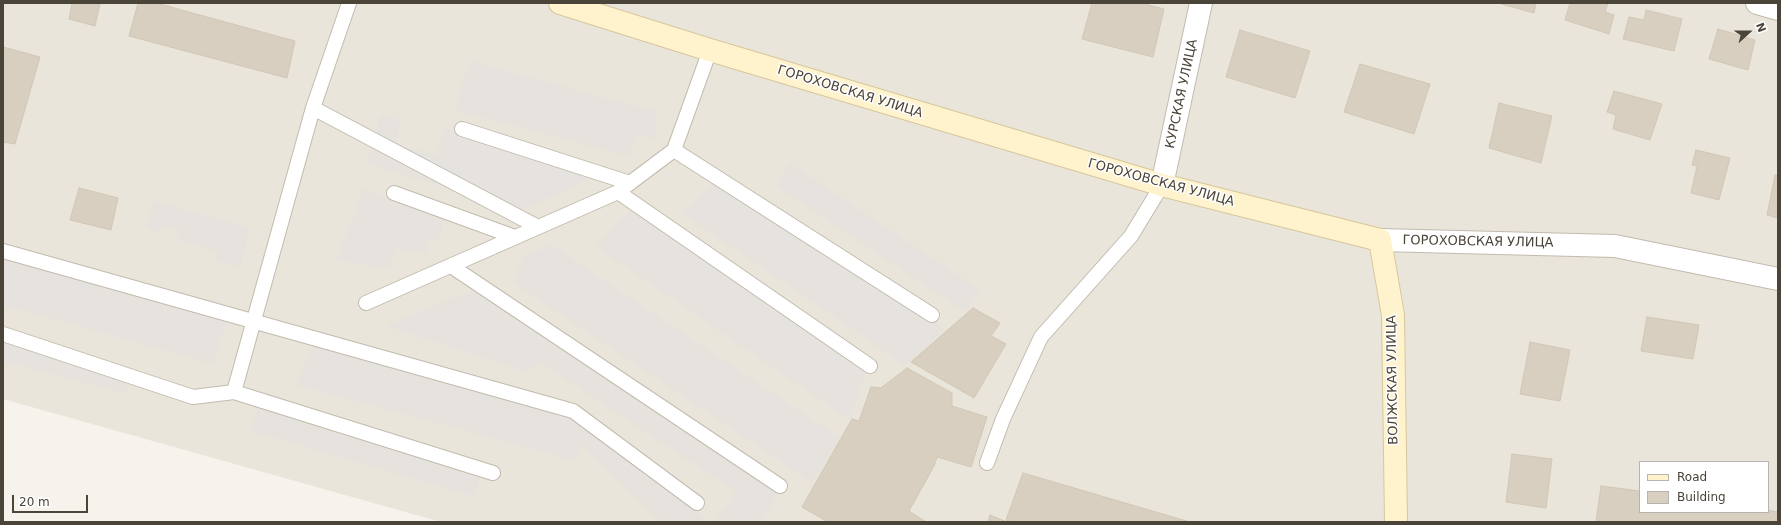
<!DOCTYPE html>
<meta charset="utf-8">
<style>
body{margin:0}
#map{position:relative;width:1781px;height:525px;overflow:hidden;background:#f6f3ec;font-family:"DejaVu Sans",sans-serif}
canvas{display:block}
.frame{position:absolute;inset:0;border:4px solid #4b4439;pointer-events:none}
.legend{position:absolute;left:1639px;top:461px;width:130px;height:52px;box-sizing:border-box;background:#fff;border:1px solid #b7b4b0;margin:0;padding:5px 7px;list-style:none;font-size:12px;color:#4b4439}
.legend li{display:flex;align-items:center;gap:8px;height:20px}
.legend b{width:20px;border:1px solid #b7b4b0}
.north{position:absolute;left:1729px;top:12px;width:40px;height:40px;-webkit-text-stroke:3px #fff;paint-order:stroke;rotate:69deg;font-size:11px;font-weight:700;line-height:16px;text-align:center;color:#4b4439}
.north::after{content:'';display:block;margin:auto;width:14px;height:18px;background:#4b4439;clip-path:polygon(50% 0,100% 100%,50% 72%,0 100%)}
.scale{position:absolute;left:12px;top:495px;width:76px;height:18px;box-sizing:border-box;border:2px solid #4b4439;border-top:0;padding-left:5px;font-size:12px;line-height:14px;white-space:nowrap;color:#4b4439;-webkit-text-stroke:3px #fff;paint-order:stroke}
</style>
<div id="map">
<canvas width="1781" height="525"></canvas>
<div class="frame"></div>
<ul class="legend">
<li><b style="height:5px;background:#fff3cd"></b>Road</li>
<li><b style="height:11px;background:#d8cfc1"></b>Building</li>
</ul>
<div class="north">N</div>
<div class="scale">20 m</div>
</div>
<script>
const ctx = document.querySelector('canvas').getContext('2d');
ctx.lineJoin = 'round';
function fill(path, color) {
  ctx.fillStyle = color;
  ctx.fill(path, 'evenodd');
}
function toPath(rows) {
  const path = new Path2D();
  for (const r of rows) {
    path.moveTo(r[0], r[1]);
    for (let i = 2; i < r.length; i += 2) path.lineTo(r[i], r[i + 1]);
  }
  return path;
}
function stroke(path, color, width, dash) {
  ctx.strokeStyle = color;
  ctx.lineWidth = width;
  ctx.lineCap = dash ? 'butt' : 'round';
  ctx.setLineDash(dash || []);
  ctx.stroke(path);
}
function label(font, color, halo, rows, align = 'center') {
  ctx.font = font + ' "DejaVu Sans",sans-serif';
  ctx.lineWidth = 3;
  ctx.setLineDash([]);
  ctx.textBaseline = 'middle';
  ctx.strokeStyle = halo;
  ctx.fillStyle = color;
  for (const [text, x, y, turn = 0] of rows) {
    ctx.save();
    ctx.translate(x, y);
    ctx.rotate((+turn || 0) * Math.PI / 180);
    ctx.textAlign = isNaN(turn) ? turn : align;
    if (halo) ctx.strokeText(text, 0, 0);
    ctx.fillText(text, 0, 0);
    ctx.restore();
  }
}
const residential = toPath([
 [3,3,1778,3,1778,522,441,522,3,399],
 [1640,462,1768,462,1768,512,1640,512]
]);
const industrial = toPath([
 [470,61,657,112,655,138,636,136,628,156,454,110],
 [381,114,400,120,396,145,437,155,444,128,593,177,523,210,367,164],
 [790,163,980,290,965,312,777,186],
 [722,174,945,330,905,365,682,213],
 [364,189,445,217,438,242,428,240,426,253,396,248,389,268,336,261],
 [154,201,250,228,240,267,216,261,218,251,176,240,179,231,162,226,160,232,146,228],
 [630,210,867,368,850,420,596,247],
 [552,245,840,438,812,483,513,282,524,256],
 [3,255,228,318,213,364,3,305],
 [472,290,779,491,762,522,714,522,730,503,737,492,540,362,527,372,386,326],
 [3,330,132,369,125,394,3,361],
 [315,341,573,415,686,498,707,522,661,522,581,445,577,461,296,385],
 [262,396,483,465,474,496,250,431]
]);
const building = toPath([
 [72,3,100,4,95,26,69,19,72,3],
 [138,3,156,3,295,41,287,78,129,36,138,3],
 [1092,3,1141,3,1164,9,1153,57,1082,39,1092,3],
 [1498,3,1536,3,1534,13,1498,3],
 [1570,3,1608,3,1605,12,1614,15,1609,34,1565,20,1570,3],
 [1646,10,1682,19,1674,51,1623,39,1629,17,1644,20,1646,10],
 [1718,29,1755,40,1748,70,1709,59,1718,29],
 [1240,30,1310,51,1295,98,1226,77,1240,30],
 [3,47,40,57,15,144,3,142,3,47],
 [1360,64,1430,84,1414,134,1344,112,1360,64],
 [1614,91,1662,104,1650,140,1613,129,1616,115,1607,112,1614,91],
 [1499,103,1552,116,1541,163,1489,148,1499,103],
 [1696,150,1730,158,1719,200,1691,193,1697,166,1692,165,1696,150],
 [1775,175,1778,176,1778,218,1767,215,1775,175],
 [79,188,118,198,111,230,70,220,79,188],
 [973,308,1000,323,991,336,1006,344,974,398,911,362,973,308],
 [1647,317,1699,325,1693,359,1641,351,1647,317],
 [1530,342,1570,350,1560,401,1520,394,1530,342],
 [907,368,952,393,952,406,987,417,971,467,937,457,934,466,909,511,926,522,828,522,802,507,852,419,859,421,871,387,881,388,907,368],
 [1512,454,1552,459,1546,508,1506,502,1512,454],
 [1023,473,1190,522,1013,522,1006,520,1023,473],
 [1601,486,1640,491,1640,512,1768,512,1768,510,1778,512,1778,522,1596,522,1601,486],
 [990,515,1007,522,988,522,990,515]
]);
const lane = toPath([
 [710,50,674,150,932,315],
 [313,108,538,227],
 [462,129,630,183],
 [618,192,870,366],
 [394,193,515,237],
 [3,251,573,411,697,503],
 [451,266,780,486],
 [366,303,618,192,674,150],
 [3,334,193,397,234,392,313,108,349,3],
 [234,392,493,473],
 [987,463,1003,419,1041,337,1131,236,1162,185]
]);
const street = toPath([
 [1757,3,1778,9],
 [1162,185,1201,3],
 [1380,240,1615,246,1778,279]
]);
const secondary = toPath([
 [560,3,710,50,1162,185,1380,240,1393,315,1396,522]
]);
const streetNames = [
 ["ГОРОХОВСКАЯ УЛИЦА",850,92,17],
 ["КУРСКАЯ УЛИЦА",1182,94,-78],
 ["ГОРОХОВСКАЯ УЛИЦА",1161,183,15],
 ["ГОРОХОВСКАЯ УЛИЦА",1478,242,1],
 ["ВОЛЖСКАЯ УЛИЦА",1393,380,-91]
];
fill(residential, '#eae5da');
fill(industrial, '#e6e2dd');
fill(building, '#d8cfc1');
stroke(building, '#d3c7b4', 1);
stroke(lane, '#c2bbae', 16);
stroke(street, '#c2bbae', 24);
stroke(secondary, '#d6c79b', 24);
stroke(lane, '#fff', 14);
stroke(street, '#fff', 22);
stroke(secondary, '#fff3cd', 22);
label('13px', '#4b4439', '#fff', streetNames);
</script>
